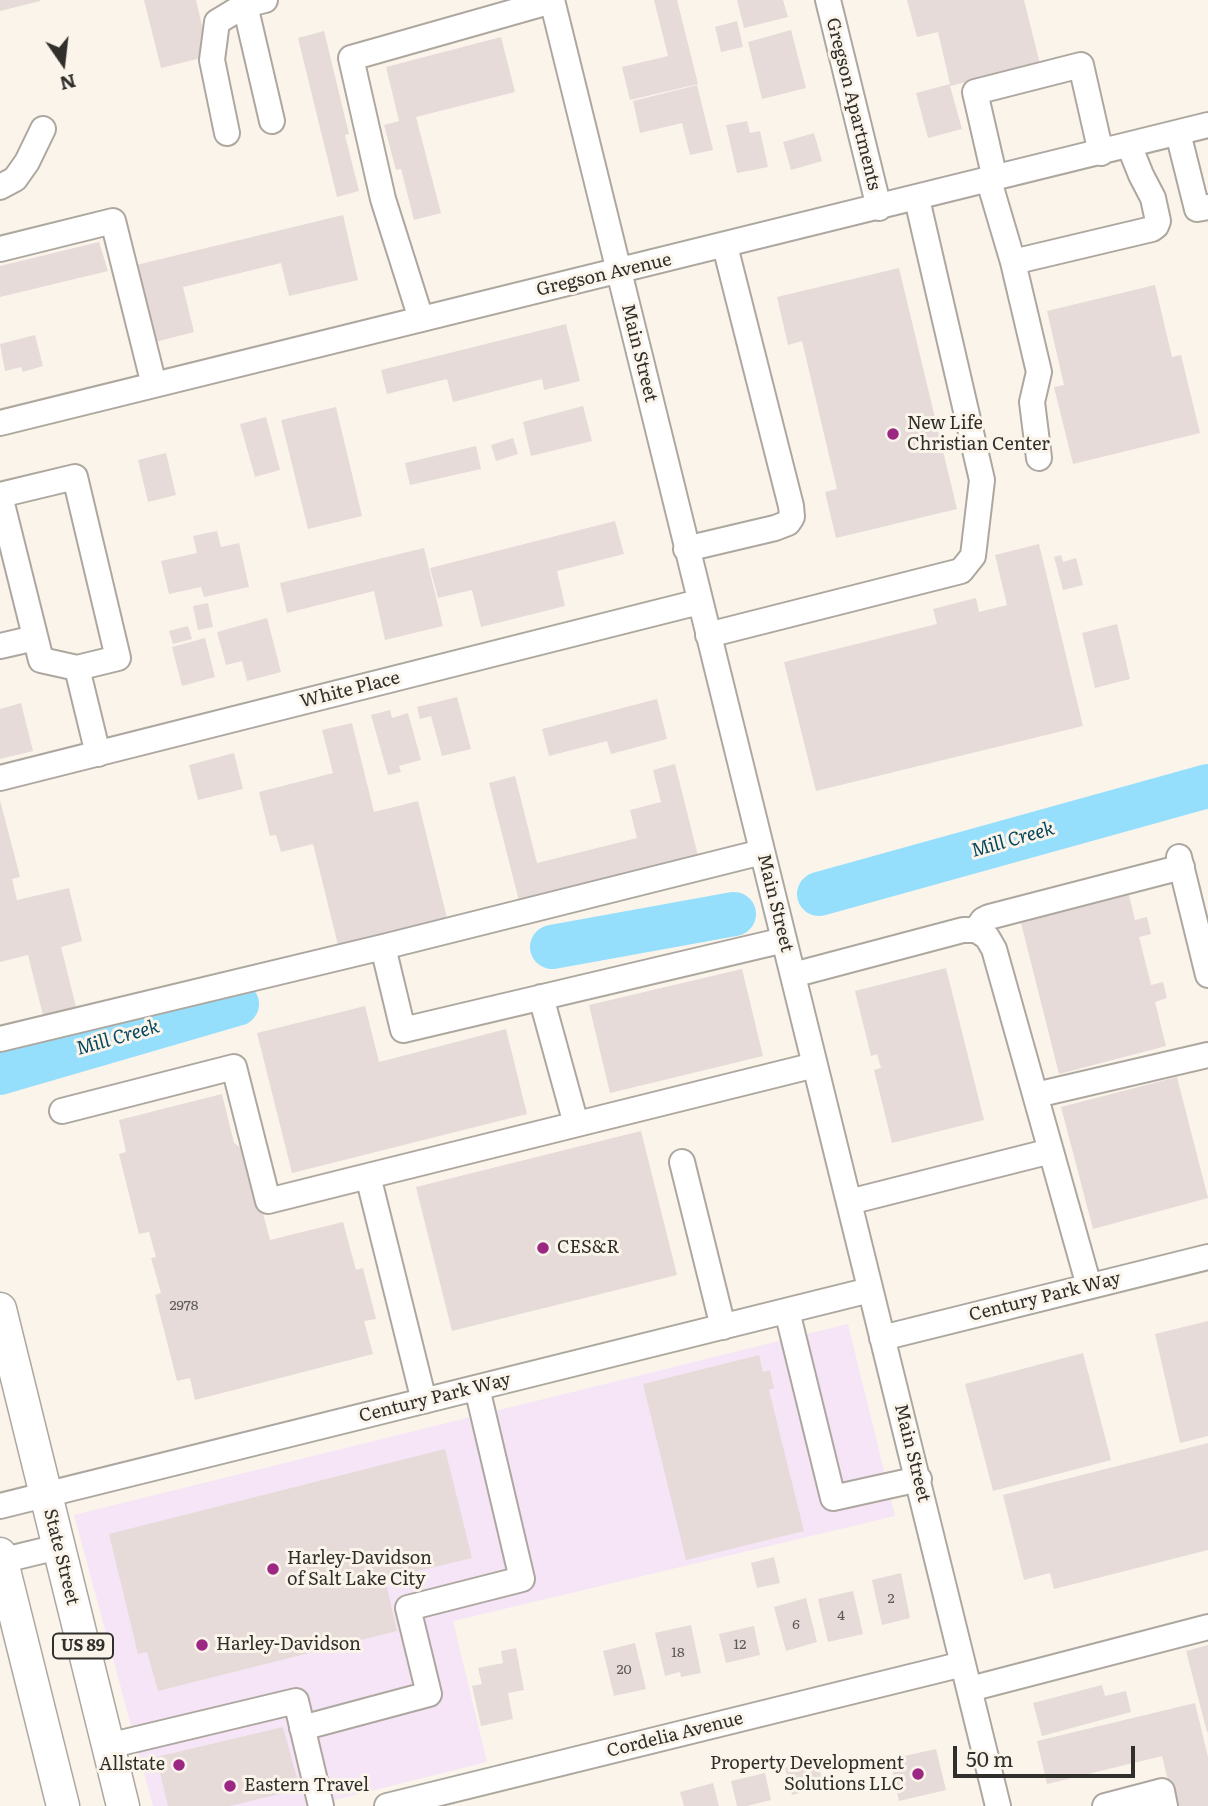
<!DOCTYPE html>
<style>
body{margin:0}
#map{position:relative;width:1208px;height:1806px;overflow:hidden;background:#faf4eb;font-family:Literata,serif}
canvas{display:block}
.north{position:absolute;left:28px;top:28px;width:70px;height:70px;-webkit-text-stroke:5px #faf4eb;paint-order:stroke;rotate:166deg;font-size:19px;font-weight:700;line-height:28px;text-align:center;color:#312f2b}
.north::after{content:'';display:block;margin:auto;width:24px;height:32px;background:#312f2b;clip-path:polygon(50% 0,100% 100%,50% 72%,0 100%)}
.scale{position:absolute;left:953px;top:1746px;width:182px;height:32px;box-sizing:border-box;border:4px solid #312f2b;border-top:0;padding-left:9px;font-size:21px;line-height:24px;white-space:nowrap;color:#312f2b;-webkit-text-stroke:5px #faf4eb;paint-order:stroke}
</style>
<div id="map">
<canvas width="1208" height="1806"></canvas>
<div class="north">N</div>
<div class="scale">50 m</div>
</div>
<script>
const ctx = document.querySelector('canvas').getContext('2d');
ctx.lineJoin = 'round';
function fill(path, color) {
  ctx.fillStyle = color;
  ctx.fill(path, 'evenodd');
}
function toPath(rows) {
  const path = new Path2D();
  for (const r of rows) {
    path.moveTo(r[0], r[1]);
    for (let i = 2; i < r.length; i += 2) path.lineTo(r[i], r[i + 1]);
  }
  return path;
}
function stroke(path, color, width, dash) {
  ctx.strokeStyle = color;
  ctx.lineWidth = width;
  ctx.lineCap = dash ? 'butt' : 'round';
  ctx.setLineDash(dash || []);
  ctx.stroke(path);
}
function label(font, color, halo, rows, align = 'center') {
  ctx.font = font + ' Literata,serif';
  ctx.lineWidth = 6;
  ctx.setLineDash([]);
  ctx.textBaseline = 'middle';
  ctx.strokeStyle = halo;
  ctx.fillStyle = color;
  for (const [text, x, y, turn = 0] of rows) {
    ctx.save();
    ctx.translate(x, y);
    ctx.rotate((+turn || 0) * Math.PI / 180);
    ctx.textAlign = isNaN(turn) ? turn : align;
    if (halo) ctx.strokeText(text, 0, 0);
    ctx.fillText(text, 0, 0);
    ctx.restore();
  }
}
const commercial = toPath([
 [848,1324,895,1516,453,1621,487,1762,310,1806,153,1806,74,1515]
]);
const river = toPath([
 [819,894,1208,786],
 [552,947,734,914],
 [0,1073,237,1004]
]);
const building = toPath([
 [0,0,40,0,40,1,0,11],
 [144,0,196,0,209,56,161,68],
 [654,0,677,0,698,84,630,100,622,67,668,56],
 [737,0,783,0,788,17,744,28],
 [907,0,1024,0,1040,64,950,86,962,129,928,138,916,93,950,84,938,32,917,37],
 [737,21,743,47,721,52,715,27],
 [791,30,806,88,762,99,748,42],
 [324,31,349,134,345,135,359,191,337,197,298,38],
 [501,37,515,92,416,117,441,213,414,220,401,169,396,170,384,125,399,121,386,67],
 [697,85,713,150,690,155,682,123,640,133,633,101],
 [747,121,750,133,760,131,768,167,737,173,726,125],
 [814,133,822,161,791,170,783,142],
 [343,215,358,280,289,296,281,263,183,287,194,332,151,343,132,266],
 [99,242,108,271,0,297,0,266],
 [899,268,957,509,836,538,825,492,837,489,802,341,788,345,777,297],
 [1155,285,1172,357,1181,355,1200,433,1073,464,1054,387,1064,385,1047,311],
 [566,324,580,381,544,390,542,379,453,402,447,379,387,394,381,370],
 [35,335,43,366,23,372,21,367,5,371,0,344],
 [583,406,592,441,531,456,523,422],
 [336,407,362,516,308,529,281,420],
 [266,417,280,470,255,477,240,424],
 [513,438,518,454,496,461,491,445],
 [476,446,481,469,410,485,405,463],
 [166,453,176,495,148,502,138,460],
 [615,521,624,554,557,571,565,606,481,627,472,590,438,598,430,568],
 [217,531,221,547,239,543,249,587,204,597,201,587,169,594,161,561,197,553,193,536],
 [1039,544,1083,726,816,791,784,662,937,624,933,609,976,598,979,612,1007,605,995,555],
 [424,548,443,626,385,640,374,591,287,613,280,583],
 [1061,555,1063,562,1076,558,1083,585,1063,590,1054,557],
 [208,603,213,627,198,630,193,606],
 [267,618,281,672,247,681,242,661,226,665,217,632],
 [1117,624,1130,679,1095,688,1082,633],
 [188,626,192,639,173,644,169,631],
 [205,638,215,677,182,686,172,647],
 [457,697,471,749,442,756,431,716,420,719,417,707],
 [657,699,667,739,611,754,607,741,549,756,542,729],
 [21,703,33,751,0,759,0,709],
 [390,710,392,718,408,713,421,760,399,766,401,772,388,775,371,715],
 [352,723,374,812,418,801,448,922,339,949,313,844,281,852,276,835,270,836,259,792,333,773,322,730],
 [234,753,243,789,198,800,189,765],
 [675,764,699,860,520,905,489,783,515,776,537,863,637,838,630,810,661,802,653,770],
 [0,800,20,877,12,879,17,900,69,888,82,941,61,947,76,1007,43,1015,28,955,0,962],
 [1129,895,1135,920,1147,917,1151,934,1139,937,1151,985,1163,982,1167,998,1155,1002,1166,1046,1059,1074,1021,923],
 [946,968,984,1120,892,1143,874,1070,881,1068,877,1054,871,1056,855,991],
 [742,969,763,1056,610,1093,589,1005],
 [365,1006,379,1062,506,1029,527,1114,292,1173,257,1033],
 [1177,1077,1208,1198,1093,1229,1061,1107],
 [222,1094,234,1143,244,1150,251,1167,270,1240,343,1222,356,1270,363,1268,376,1319,364,1321,373,1354,195,1400,190,1378,177,1381,155,1295,161,1293,151,1258,156,1257,149,1232,139,1234,119,1154,126,1152,119,1120],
 [641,1131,677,1275,452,1331,416,1187],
 [1208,1321,1208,1436,1180,1443,1155,1334],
 [1083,1353,1111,1460,993,1491,965,1384],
 [759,1355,763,1372,770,1370,774,1388,769,1390,804,1531,686,1560,643,1384],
 [1208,1443,1208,1550,1054,1589,1050,1573,1024,1580,1003,1495],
 [445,1449,472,1558,385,1579,397,1631,158,1691,147,1652,138,1654,109,1534],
 [774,1557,780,1583,757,1588,751,1563],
 [901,1573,910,1618,882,1625,872,1580],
 [853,1591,863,1634,828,1642,818,1599],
 [806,1598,817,1642,786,1651,774,1607],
 [691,1625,701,1673,681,1677,680,1672,665,1676,655,1633],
 [754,1626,760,1655,726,1663,719,1634],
 [635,1643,646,1689,614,1696,603,1651],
 [1208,1645,1208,1732,1207,1732,1186,1651],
 [516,1648,524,1690,508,1693,513,1719,481,1726,472,1686,482,1684,478,1668,503,1663,501,1651],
 [1102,1685,1105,1696,1126,1691,1131,1712,1042,1736,1033,1703],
 [1195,1703,1208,1757,1208,1806,1174,1806,1162,1756,1047,1784,1037,1741],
 [283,1727,300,1789,230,1806,168,1806,156,1757],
 [936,1749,946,1790,899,1801,890,1759],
 [817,1759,824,1787,792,1795,785,1768],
 [765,1773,771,1800,747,1806,737,1806,731,1781],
 [713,1783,719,1806,684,1806,680,1792]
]);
const minor = toPath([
 [265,0,245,5,272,121],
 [552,0,998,1806],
 [828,0,879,208],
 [227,133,212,60,217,22,245,5],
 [1178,133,1197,209,1208,207],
 [995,179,975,92,1081,65,1101,153],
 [989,181,1013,262,1152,229,1156,226,1158,221,1153,198,1141,175,1129,145],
 [0,187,15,179,27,162,43,129],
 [0,249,113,221,154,385],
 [1013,262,1039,372,1032,402,1039,458],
 [421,319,383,199,351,58,552,1],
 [0,423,1208,125],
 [0,495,75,477,118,658,77,668,98,754],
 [0,496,41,660,77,668],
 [686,549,775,528,788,523,792,517,791,506,725,246],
 [708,635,961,571,973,556,982,480,917,199],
 [0,646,35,638],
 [0,778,699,602],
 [1179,857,1208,975],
 [976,930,983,920,989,917,1182,867],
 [383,947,403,1030,784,940],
 [793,975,963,930,976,930,987,937,994,949,1089,1286],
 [541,997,576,1124],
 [0,1039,383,947,762,852],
 [1036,1095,1208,1055],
 [62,1111,234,1067,268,1201,368,1176],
 [682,1162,723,1327],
 [849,1202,1051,1151],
 [787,1311,833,1498,919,1479],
 [882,1338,1208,1257],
 [424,1401,368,1176,815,1065],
 [0,1506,870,1290],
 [0,1561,58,1547],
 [970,1689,1208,1627],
 [302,1728,429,1694,408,1608,522,1579,477,1388],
 [108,1746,296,1701,321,1806],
 [387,1806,963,1664],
 [1105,1806,1162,1791,1165,1806]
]);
const major = toPath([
 [0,1309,123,1806],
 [0,1554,63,1806]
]);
const markers = [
 [893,434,7,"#9b2783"],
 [543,1248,7,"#9b2783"],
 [273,1569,7,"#9b2783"],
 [202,1645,7,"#9b2783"],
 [179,1765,7,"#9b2783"],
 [918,1774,7,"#9b2783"],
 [230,1786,7,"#9b2783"]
];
const numberNames = [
 ["2978",184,1306],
 ["2",891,1599],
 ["4",841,1616],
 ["6",796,1625],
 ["12",740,1645],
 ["18",678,1653],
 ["20",624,1670]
];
const shields = [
 [83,1646,60]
];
const shieldNames = [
 ["US 89",83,1646]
];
const streetNames = [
 ["Gregson Apartments",853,104,76],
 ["Gregson Avenue",604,275,-13],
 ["Main Street",639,353,76],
 ["White Place",350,690,-14],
 ["Main Street",775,903,76],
 ["Century Park Way",1045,1297,-14],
 ["Century Park Way",435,1398,-14],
 ["Main Street",912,1453,76],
 ["State Street",61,1557,76],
 ["Cordelia Avenue",675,1735,-14]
];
const poiNames = [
 ["New Life",907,424],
 ["Christian Center",907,445],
 ["CES&R",557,1248],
 ["Harley-Davidson",287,1559],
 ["of Salt Lake City",287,1580],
 ["Harley-Davidson",216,1645],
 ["Property Development",904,1764,"right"],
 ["Solutions LLC",904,1785,"right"],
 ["Allstate",165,1765,"right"],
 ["Eastern Travel",244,1786]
];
const waterNames = [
 ["Mill Creek",1013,840,-16],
 ["Mill Creek",118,1038,-16]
];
fill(commercial, '#f5e5f7');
stroke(river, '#95dffd', 44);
fill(building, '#e6dbd9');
stroke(minor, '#ada79f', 28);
stroke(major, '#ada79f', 35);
stroke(minor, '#fff', 24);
stroke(major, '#fff', 32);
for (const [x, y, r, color] of markers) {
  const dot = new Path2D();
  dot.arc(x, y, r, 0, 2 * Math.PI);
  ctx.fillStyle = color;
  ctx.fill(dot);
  stroke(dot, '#faf4eb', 2.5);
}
label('14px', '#5e5a56', null, numberNames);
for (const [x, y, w] of shields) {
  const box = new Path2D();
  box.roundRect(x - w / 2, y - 12.5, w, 25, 5);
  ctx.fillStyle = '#faf4eb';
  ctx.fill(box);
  stroke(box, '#312f2b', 2);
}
label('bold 16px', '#312f2b', null, shieldNames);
label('18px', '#312f2b', '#faf4eb', streetNames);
label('18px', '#312f2b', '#faf4eb', poiNames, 'left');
label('italic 19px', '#05475c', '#faf4eb', waterNames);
</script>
